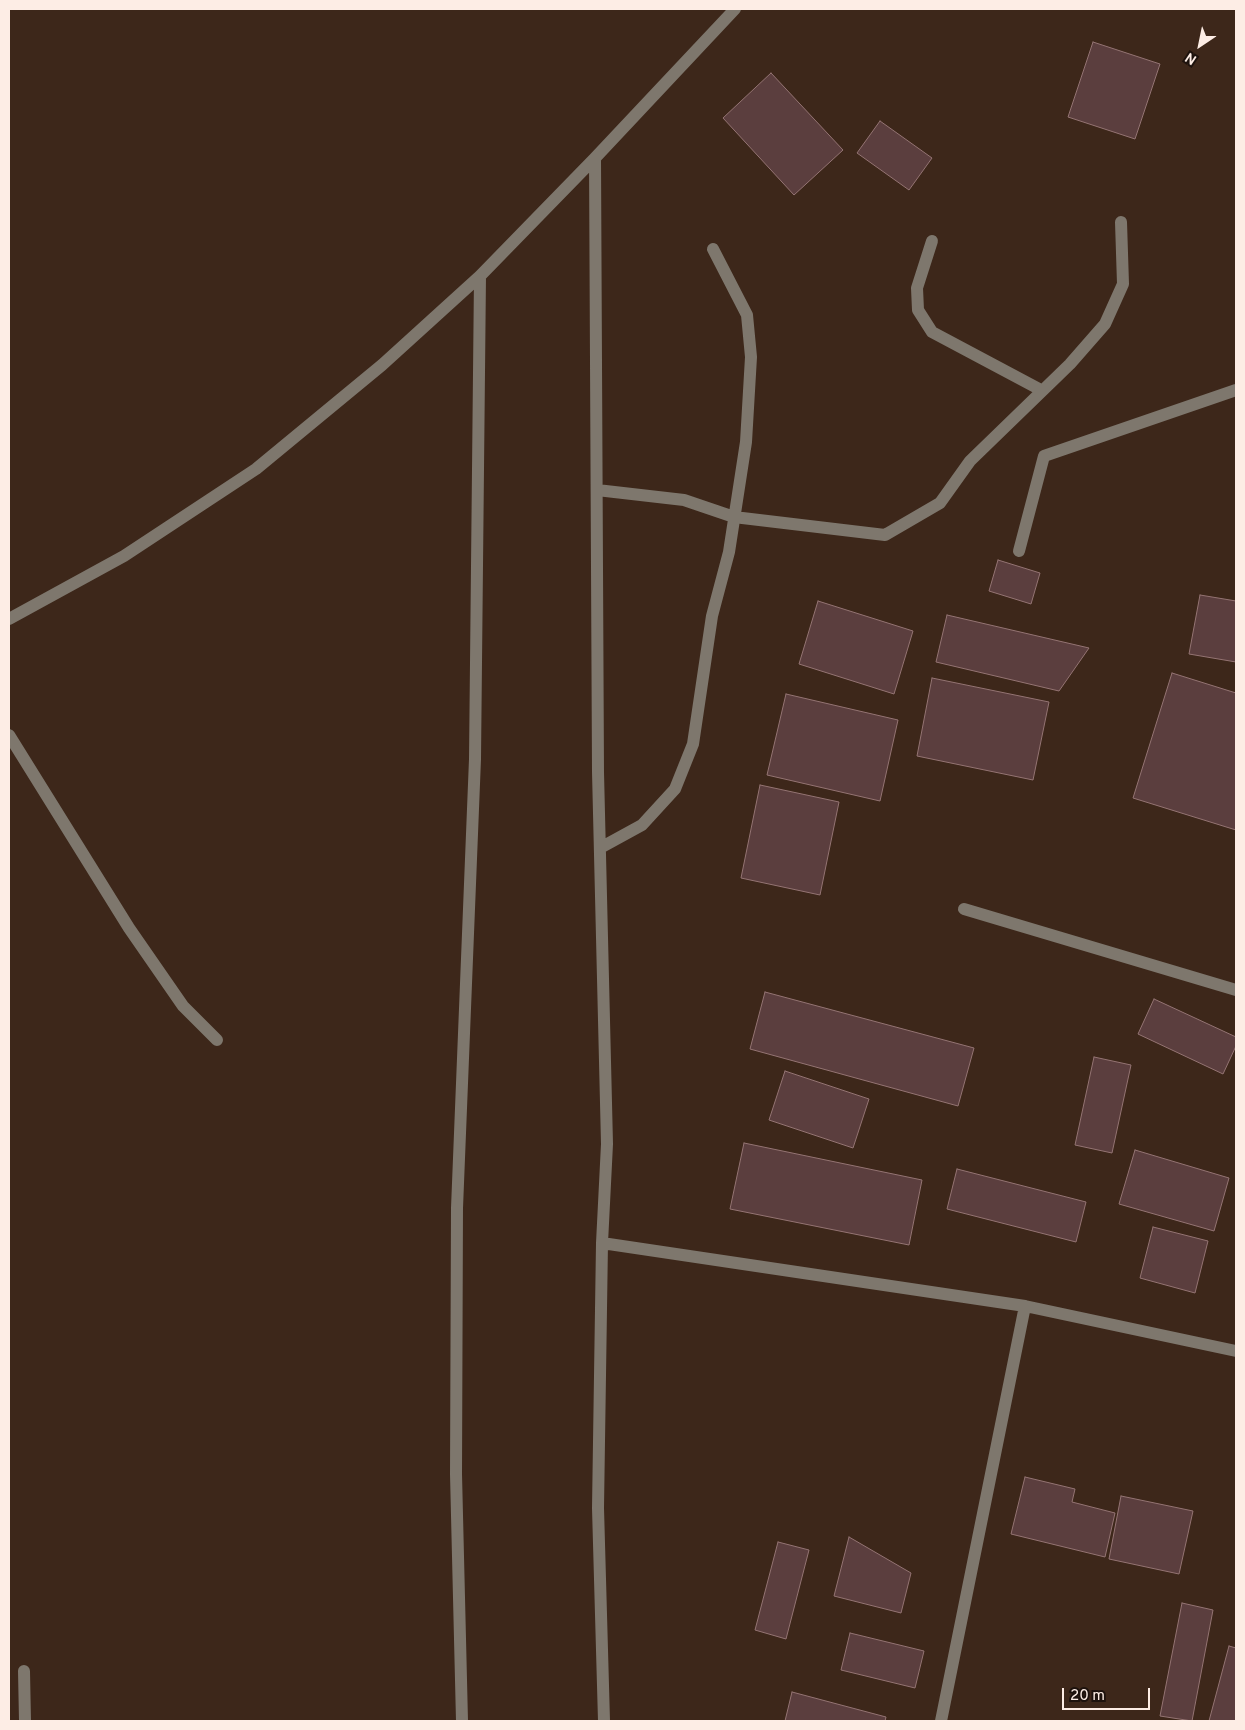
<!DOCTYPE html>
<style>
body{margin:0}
#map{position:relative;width:1245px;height:1730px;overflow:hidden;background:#3d271a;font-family:Overpass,sans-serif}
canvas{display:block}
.frame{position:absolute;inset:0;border:10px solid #fdede5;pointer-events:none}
.north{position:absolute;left:1175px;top:20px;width:50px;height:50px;-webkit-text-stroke:4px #1d120d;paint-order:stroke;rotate:214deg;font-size:14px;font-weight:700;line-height:20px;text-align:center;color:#fdede5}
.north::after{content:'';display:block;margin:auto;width:18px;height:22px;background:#fdede5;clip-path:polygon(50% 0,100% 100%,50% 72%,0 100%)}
.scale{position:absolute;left:1062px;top:1688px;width:88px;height:22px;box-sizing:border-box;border:2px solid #fdede5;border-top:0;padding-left:6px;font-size:15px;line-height:18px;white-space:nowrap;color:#fdede5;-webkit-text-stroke:4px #1d120d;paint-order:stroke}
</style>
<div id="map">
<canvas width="1245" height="1730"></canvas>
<div class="frame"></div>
<div class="north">N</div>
<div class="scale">20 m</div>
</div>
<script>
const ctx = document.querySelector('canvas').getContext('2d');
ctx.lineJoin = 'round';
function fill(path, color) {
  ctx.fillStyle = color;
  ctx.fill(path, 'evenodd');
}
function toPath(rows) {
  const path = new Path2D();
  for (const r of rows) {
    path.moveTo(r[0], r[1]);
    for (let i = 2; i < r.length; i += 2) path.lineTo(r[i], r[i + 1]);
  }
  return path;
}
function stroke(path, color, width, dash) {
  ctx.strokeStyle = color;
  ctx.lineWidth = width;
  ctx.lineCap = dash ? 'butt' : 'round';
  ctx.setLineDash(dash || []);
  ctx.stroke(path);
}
const building = toPath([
 [1093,42,1160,64,1135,139,1068,117,1093,42],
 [771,73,843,150,794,195,723,118,771,73],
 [880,121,932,158,909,190,857,153,880,121],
 [998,560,1040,573,1031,604,989,591,998,560],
 [1200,595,1236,601,1236,662,1189,654,1200,595],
 [818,601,913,631,894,694,799,664,818,601],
 [947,615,1089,648,1059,691,936,662,947,615],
 [1172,673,1236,693,1236,830,1133,798,1172,673],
 [932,678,1049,702,1033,780,917,756,932,678],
 [786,694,898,720,880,801,767,775,786,694],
 [760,785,839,802,820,895,741,878,760,785],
 [765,992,974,1048,958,1106,750,1049,765,992],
 [1154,999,1236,1037,1236,1046,1223,1074,1138,1034,1154,999],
 [1094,1057,1131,1065,1112,1153,1075,1145,1094,1057],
 [785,1071,869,1099,853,1148,769,1120,785,1071],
 [744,1143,922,1180,909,1245,730,1209,744,1143],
 [1135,1150,1229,1178,1214,1231,1119,1204,1135,1150],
 [957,1169,1086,1202,1076,1242,947,1209,957,1169],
 [1153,1227,1208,1241,1195,1293,1140,1278,1153,1227],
 [1025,1477,1075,1489,1072,1502,1115,1513,1105,1557,1011,1534,1025,1477],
 [1121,1496,1193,1511,1179,1574,1109,1559,1121,1496],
 [849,1537,911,1573,901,1613,834,1596,849,1537],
 [778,1542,809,1550,786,1639,755,1630,778,1542],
 [1182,1603,1213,1610,1192,1721,1160,1716,1182,1603],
 [850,1633,924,1651,915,1688,841,1670,850,1633],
 [1229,1646,1236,1648,1236,1721,1209,1721,1229,1646],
 [792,1692,886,1717,885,1721,785,1721,792,1692]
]);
const minor = toPath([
 [595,158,598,772,607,1144,602,1243,598,1508,604,1721],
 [932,241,917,288,918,310,932,332,1041,390],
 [597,490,684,500,734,517,885,535,940,503,970,461,1070,364,1105,324,1123,284,1121,222],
 [1019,551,1044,456,1236,390],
 [9,619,124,556,256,469,382,365,480,276,595,158,735,9],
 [9,735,129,928,183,1006,217,1040],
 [600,848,642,825,675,789,693,744,712,616,729,552,746,442,751,357,747,315,713,249],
 [964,909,1236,990],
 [602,1243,1025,1306,1236,1351],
 [24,1671,25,1721],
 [462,1721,456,1474,457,1208,475,759,480,276],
 [941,1721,1025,1306]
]);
fill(building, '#5b3e3e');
stroke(building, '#947473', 1);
stroke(minor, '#7e776d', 12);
</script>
